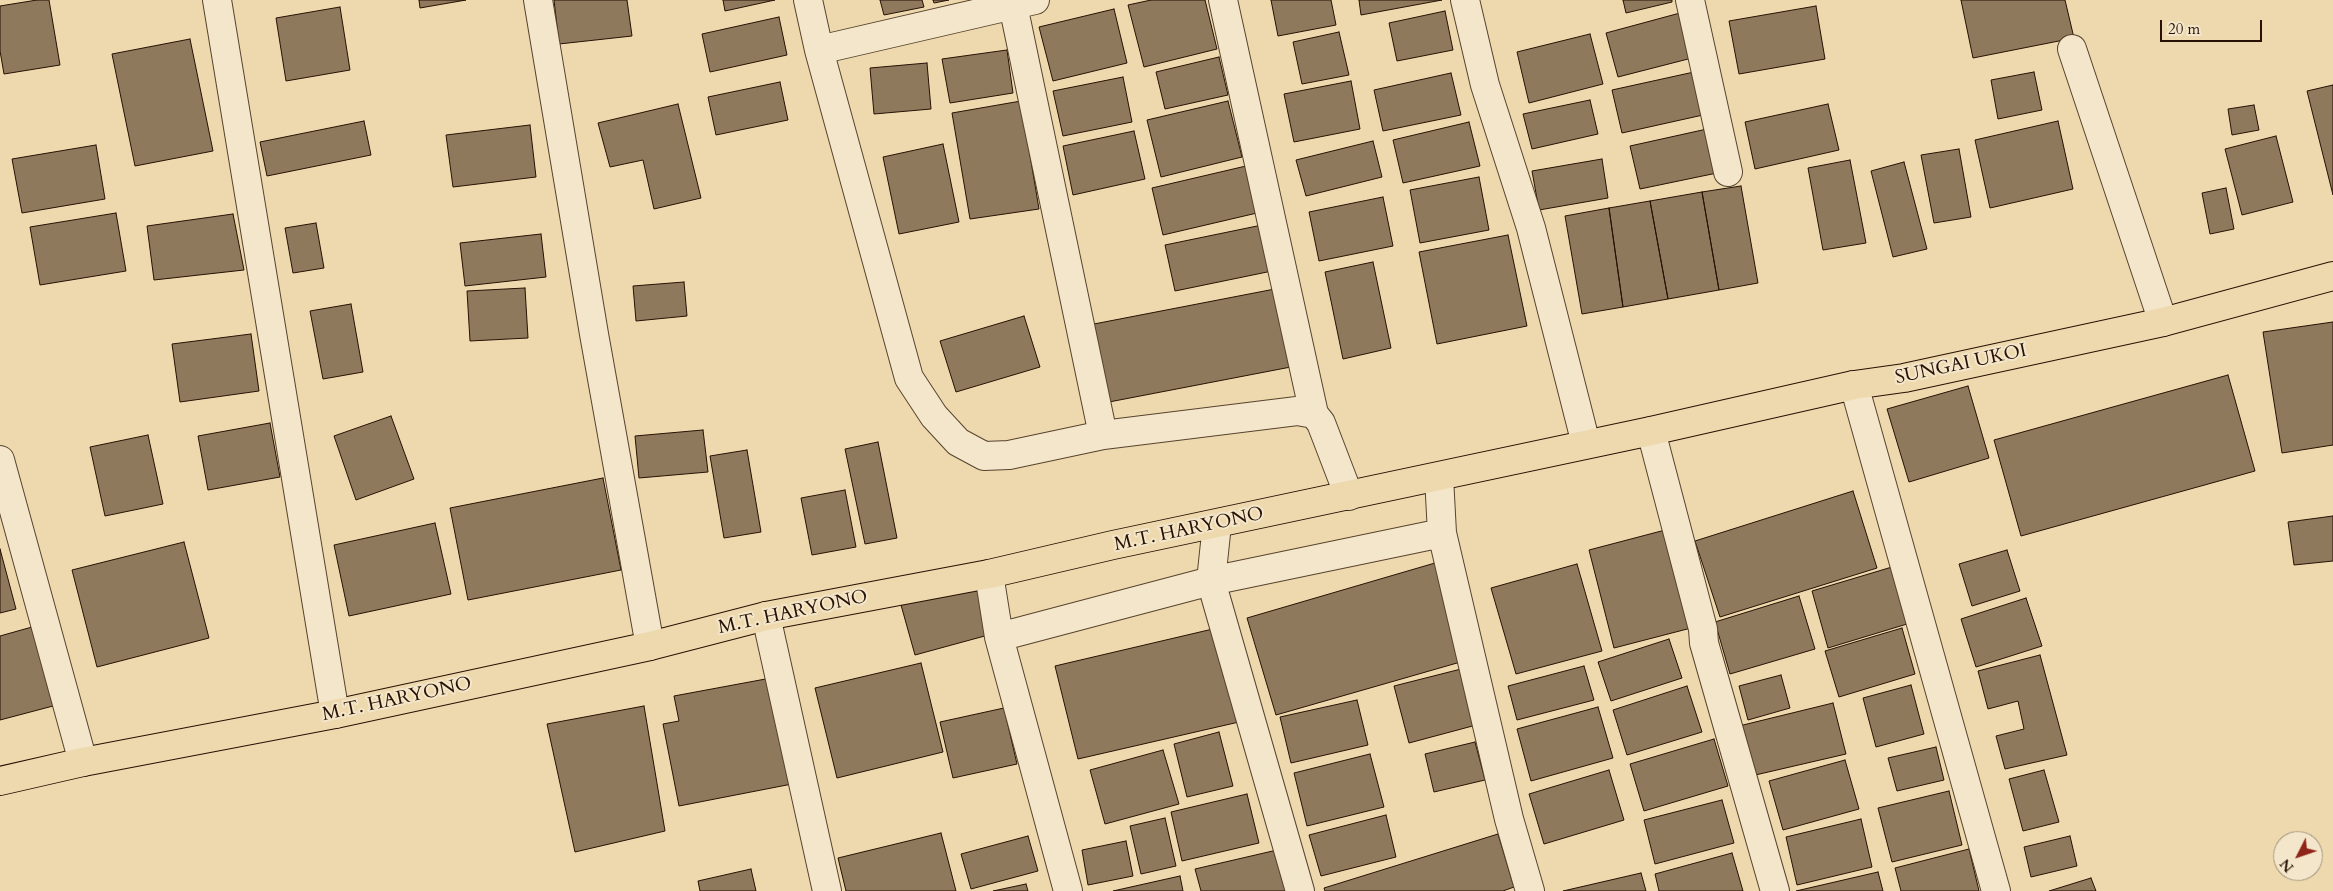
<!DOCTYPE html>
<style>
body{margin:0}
#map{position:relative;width:2333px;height:891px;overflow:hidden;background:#edd9ad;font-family:Cardo,serif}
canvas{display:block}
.north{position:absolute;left:2273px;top:831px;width:50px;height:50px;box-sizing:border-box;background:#f3e6ca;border:1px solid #a1917b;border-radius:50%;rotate:229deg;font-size:14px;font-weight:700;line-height:20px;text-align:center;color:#271104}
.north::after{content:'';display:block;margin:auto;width:18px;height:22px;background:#8f2418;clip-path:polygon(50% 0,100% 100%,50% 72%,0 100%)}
.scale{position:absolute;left:2160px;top:20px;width:102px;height:22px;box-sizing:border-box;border:2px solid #271104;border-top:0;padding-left:6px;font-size:15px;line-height:18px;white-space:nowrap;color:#271104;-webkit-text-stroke:4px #f3e6ca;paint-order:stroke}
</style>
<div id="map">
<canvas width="2333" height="891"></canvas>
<div class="north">N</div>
<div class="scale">20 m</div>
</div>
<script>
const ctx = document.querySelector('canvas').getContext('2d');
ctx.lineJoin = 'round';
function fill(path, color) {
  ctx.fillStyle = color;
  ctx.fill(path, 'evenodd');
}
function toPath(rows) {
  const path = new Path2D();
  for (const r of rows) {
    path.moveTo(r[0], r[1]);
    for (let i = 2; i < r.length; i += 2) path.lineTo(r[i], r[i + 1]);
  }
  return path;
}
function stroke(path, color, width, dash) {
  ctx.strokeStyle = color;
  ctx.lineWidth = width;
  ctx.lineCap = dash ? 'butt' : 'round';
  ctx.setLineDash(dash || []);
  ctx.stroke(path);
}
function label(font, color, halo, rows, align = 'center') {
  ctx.font = font + ' Cardo,serif';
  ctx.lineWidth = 4;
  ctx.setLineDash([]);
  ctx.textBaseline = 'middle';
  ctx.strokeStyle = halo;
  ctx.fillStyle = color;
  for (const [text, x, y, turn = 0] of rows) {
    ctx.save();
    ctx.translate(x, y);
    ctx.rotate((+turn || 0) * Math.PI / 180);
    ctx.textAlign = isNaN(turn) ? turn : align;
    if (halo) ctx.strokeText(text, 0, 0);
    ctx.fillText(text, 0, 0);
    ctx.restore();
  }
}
const building = toPath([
 [37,0,49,0,60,65,4,74,0,51,0,6,37,0],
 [419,0,466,0,420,8,419,0],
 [554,0,627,0,632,36,559,44,554,0],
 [723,0,775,0,725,11,723,0],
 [880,0,922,0,924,7,884,15,880,0],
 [933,0,949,0,934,3,933,0],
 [1151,0,1205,0,1217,49,1144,67,1128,5,1151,0],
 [1271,0,1331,0,1336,25,1278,36,1271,0],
 [1359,0,1442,0,1361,15,1359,0],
 [1623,0,1672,0,1672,2,1626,13,1623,0],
 [1961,0,2065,0,2074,38,1973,58,1961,0],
 [1816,6,1825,59,1739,74,1729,21,1816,6],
 [340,7,350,70,286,81,276,18,340,7],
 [1114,9,1127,63,1053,81,1039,27,1114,9],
 [1445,11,1453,50,1397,61,1389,23,1445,11],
 [1680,13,1692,58,1618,77,1606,33,1680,13],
 [779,17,787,55,710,72,702,34,779,17],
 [1339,32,1349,75,1302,84,1293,42,1339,32],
 [1590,34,1603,84,1529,103,1517,52,1590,34],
 [190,39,213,151,135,166,112,54,190,39],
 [1007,50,1013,93,950,103,942,59,1007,50],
 [1219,57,1228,95,1165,109,1156,72,1219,57],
 [927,63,931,109,874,114,870,68,927,63],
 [1694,72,1703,115,1622,133,1612,90,1694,72],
 [2034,72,2042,110,1998,119,1991,80,2034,72],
 [1451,73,1461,115,1383,131,1374,90,1451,73],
 [1123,77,1132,122,1063,136,1053,91,1123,77],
 [1351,81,1360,129,1294,142,1284,94,1351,81],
 [780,82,788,120,716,135,708,97,780,82],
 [2333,85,2333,195,2307,91,2333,85],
 [1590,100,1598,134,1532,149,1523,114,1590,100],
 [1021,101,1039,209,970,219,952,113,1021,101],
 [1228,101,1242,157,1161,177,1147,120,1228,101],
 [678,104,701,198,654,209,643,160,610,167,598,123,678,104],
 [1828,104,1839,150,1755,169,1745,122,1828,104],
 [2254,105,2259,130,2232,135,2228,109,2254,105],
 [364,121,371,155,267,176,260,142,364,121],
 [2058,121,2073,189,1990,208,1975,140,2058,121],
 [1469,122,1480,166,1403,183,1393,140,1469,122],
 [530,125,536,177,453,187,446,135,530,125],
 [1707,129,1717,173,1640,189,1630,146,1707,129],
 [1134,131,1145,179,1073,195,1063,146,1134,131],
 [2276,136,2293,202,2242,215,2225,149,2276,136],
 [1373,141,1382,177,1306,196,1296,160,1373,141],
 [943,144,959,222,899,234,883,157,943,144],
 [96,145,105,199,22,213,12,159,96,145],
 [1959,149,1971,217,1934,223,1921,155,1959,149],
 [1602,159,1608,198,1539,210,1532,171,1602,159],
 [1850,160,1866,243,1823,250,1808,168,1850,160],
 [1904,162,1927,249,1893,257,1871,171,1904,162],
 [1246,166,1257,213,1163,235,1152,188,1246,166],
 [1479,177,1489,230,1420,243,1410,190,1479,177],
 [1741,186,1758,283,1719,290,1702,192,1741,186],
 [2226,188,2234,229,2210,234,2202,193,2226,188],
 [1702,192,1719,290,1668,299,1650,201,1702,192],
 [1383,197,1393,246,1319,261,1309,212,1383,197],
 [1650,201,1668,299,1623,307,1609,208,1650,201],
 [1609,208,1623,307,1582,314,1565,216,1609,208],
 [116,213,126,271,40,285,30,227,116,213],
 [233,214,244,270,154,280,147,226,233,214],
 [316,223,324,268,293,273,285,228,316,223],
 [1262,225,1272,271,1175,291,1165,245,1262,225],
 [541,234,546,277,465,286,460,243,541,234],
 [1508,235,1527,326,1437,344,1419,252,1508,235],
 [1373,262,1391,348,1343,359,1325,272,1373,262],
 [684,282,687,316,636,321,633,286,684,282],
 [525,288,528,338,470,341,467,291,525,288],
 [1280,288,1296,366,1109,402,1094,324,1280,288],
 [351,304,363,372,323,379,310,311,351,304],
 [1024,316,1040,367,956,392,940,341,1024,316],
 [2333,322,2333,445,2282,453,2263,332,2333,322],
 [251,334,259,391,180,402,172,344,251,334],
 [2228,375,2255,471,2021,536,1994,440,2228,375],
 [1968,386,1989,458,1909,482,1887,409,1968,386],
 [391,416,414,479,356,500,334,436,391,416],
 [270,423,280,477,208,490,198,436,270,423],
 [703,430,708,472,639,478,635,436,703,430],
 [148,435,163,504,105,516,90,447,148,435],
 [878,442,897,538,865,544,845,449,878,442],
 [747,450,761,532,724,538,710,456,747,450],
 [603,478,621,570,468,600,450,508,603,478],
 [845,490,856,547,812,555,801,498,845,490],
 [1853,491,1877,568,1720,617,1695,541,1853,491],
 [2333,516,2333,561,2294,565,2288,522,2333,516],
 [435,523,451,594,349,616,334,545,435,523],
 [1669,529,1695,627,1614,648,1589,550,1669,529],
 [184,542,209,638,97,667,72,570,184,542],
 [0,549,16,609,0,613,0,549],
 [2007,550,2020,591,1972,606,1959,564,2007,550],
 [1435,563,1464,661,1276,715,1247,618,1435,563],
 [1577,564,1602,651,1516,674,1491,588,1577,564],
 [1892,567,1907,624,1828,648,1812,591,1892,567],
 [978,584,992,634,915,655,901,605,978,584],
 [1799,596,1815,649,1730,674,1715,622,1799,596],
 [2026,598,2042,646,1976,667,1961,619,2026,598],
 [32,627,53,706,0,720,0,636,32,627],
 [1217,628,1239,722,1078,759,1055,666,1217,628],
 [1902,628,1915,674,1839,697,1825,651,1902,628],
 [1669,639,1682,678,1611,701,1598,662,1669,639],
 [2040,655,2067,755,2005,769,1996,736,2024,729,2018,701,1988,709,1978,671,2040,655],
 [921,663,943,752,837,778,815,688,921,663],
 [1584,666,1594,700,1517,720,1508,686,1584,666],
 [1465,668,1480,724,1409,743,1394,686,1465,668],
 [1781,675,1790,708,1748,720,1739,686,1781,675],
 [771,678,792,784,679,806,663,724,679,721,674,696,771,678],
 [1911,685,1924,734,1876,747,1863,698,1911,685],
 [1687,686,1702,732,1627,755,1613,710,1687,686],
 [1357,700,1368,745,1291,763,1280,717,1357,700],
 [1833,703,1846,754,1751,776,1739,726,1833,703],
 [644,706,665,831,575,852,547,724,644,706],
 [1598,707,1613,758,1531,781,1517,729,1598,707],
 [1004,708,1017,764,953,778,940,722,1004,708],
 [1219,732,1233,786,1187,797,1174,744,1219,732],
 [1714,739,1728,786,1644,811,1630,764,1714,739],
 [1475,742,1485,780,1434,792,1425,754,1475,742],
 [1936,747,1944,780,1897,791,1888,758,1936,747],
 [1163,750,1179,804,1105,824,1090,770,1163,750],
 [1370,754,1384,807,1307,826,1294,773,1370,754],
 [1845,760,1859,809,1783,830,1769,781,1845,760],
 [1609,770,1624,820,1544,844,1529,794,1609,770],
 [2044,770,2059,822,2023,831,2009,779,2044,770],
 [1949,791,1962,845,1892,862,1878,808,1949,791],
 [1247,794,1259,843,1182,861,1171,812,1247,794],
 [1722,800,1734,843,1655,864,1644,820,1722,800],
 [1386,815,1396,857,1321,876,1309,835,1386,815],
 [1165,818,1176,866,1141,874,1130,826,1165,818],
 [1861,819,1872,867,1797,885,1786,837,1861,819],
 [941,833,956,891,846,891,838,858,941,833],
 [1498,834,1514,887,1503,891,1325,891,1324,888,1498,834],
 [1028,836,1038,871,971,889,961,854,1028,836],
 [2070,836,2077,866,2031,877,2024,847,2070,836],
 [1126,841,1133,876,1088,885,1082,850,1126,841],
 [1969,849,1979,891,1901,891,1895,868,1969,849],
 [1277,850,1287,891,1201,891,1195,869,1277,850],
 [1732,853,1743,891,1659,891,1655,874,1732,853],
 [751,869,756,891,700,891,698,881,751,869],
 [1878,872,1883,891,1796,891,1878,872],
 [1641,873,1646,891,1563,891,1641,873],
 [1180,876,1183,891,1113,891,1180,876],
 [2091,878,2096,891,2049,891,2091,878],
 [1026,884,1028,891,993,891,1026,884]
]);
const street = toPath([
 [217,0,335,714],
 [538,0,594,334,650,646],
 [808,0,819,50,909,378,934,416,958,442,984,456,1009,455,1103,435,1297,411,1314,414,1321,423,1349,496],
 [1223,0,1314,414],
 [1465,0,1485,85,1531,228,1586,444],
 [1690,0,1728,172],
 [1013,5,1103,435],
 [2072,49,2163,322],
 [819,50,1035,0],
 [1854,385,1996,891],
 [1651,431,1703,629,1704,643,1775,891],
 [0,460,83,762],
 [1439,477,1442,533,1509,819,1530,891],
 [1217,524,1211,581,1300,891],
 [989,574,999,637,1068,891],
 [766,616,827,891],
 [999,637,1211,581,1442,533]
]);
const highway = toPath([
 [0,781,83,762,335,714,650,646,766,616,989,574,1113,545,1651,431,1854,385,1904,378,2163,322,2333,276]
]);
const streetNames = [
 ["SUNGAI UKOI",1961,365,-12],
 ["M.T. HARYONO",1189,530,-12],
 ["M.T. HARYONO",793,613,-12],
 ["M.T. HARYONO",397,700,-12]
];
fill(building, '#8e795c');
stroke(building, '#271104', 1);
stroke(street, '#58432e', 30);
stroke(highway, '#271104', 30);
stroke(street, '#f3e6ca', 28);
stroke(highway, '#edd9ad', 28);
label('19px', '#271104', '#f3e6ca', streetNames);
</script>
